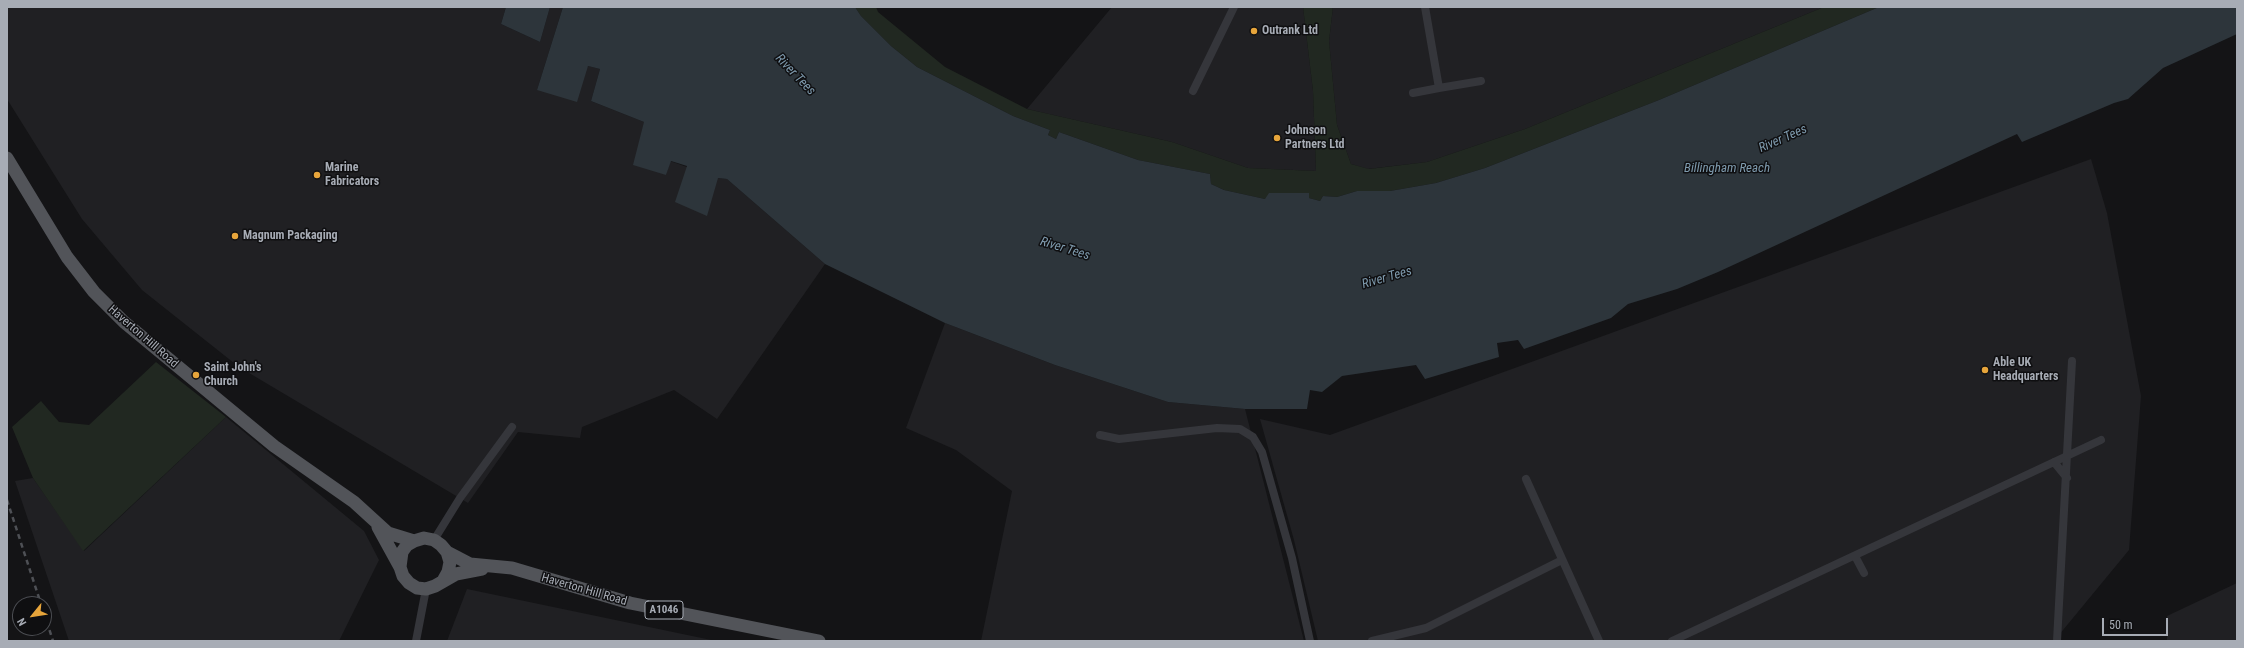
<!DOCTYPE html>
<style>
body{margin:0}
#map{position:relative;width:2244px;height:648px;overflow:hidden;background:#141416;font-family:"Roboto Condensed",sans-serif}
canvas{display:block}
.frame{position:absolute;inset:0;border:8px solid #a7acb5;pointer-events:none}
.north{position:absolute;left:12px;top:596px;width:40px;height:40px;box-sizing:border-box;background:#0f0f11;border:1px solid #4c4e53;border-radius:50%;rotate:240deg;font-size:11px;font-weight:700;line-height:16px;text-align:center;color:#a7acb5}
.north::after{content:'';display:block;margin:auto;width:14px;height:18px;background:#e7a53b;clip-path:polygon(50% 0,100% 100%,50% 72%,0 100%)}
.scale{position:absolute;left:2102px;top:618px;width:66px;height:18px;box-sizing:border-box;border:2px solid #a7acb5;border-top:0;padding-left:5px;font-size:12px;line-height:14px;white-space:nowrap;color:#a7acb5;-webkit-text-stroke:3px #0f0f11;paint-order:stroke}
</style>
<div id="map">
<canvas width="2244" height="648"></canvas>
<div class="frame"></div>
<div class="north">N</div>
<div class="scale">50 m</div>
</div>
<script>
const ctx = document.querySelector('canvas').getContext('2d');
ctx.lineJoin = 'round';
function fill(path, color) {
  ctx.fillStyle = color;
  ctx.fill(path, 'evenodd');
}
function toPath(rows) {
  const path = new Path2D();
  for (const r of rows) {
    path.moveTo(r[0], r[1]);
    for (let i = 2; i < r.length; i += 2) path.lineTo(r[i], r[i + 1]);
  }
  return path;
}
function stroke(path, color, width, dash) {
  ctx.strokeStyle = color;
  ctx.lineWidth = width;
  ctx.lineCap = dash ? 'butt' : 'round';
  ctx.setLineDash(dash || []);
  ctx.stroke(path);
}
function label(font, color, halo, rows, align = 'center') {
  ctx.font = font + ' "Roboto Condensed",sans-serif';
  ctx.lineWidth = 3;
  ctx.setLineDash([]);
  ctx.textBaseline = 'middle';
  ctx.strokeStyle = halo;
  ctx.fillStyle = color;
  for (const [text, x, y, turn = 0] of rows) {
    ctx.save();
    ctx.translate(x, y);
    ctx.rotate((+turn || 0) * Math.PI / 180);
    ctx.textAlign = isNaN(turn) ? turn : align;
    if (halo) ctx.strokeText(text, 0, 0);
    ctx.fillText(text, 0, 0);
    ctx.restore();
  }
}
const built = toPath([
 [7,7,506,7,501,24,540,42,550,7,563,7,537,90,588,66,600,69,591,101,644,122,666,175,670,161,718,178,727,179,825,264,717,419,674,390,582,427,580,438,518,432,468,503,239,367,142,290,82,219,7,99],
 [1112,7,1303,7,1313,91,1316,171,1248,168,1172,142,1027,109],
 [1333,7,1824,7,1525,129,1427,162,1368,169,1351,164,1337,125,1329,41],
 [2091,159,2107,213,2141,396,2129,550,2054,641,1318,641,1294,540,1260,419,1330,435],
 [945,323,1055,365,1168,402,1245,409,1304,641,981,641,1012,491,956,450,906,428],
 [226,417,364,531,379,560,339,641,69,641,15,481,33,478,84,551],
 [2237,583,2237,641,2167,641,2167,616],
 [467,589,716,641,447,641]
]);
const green = toPath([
 [855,7,876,7,878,12,945,67,1027,109,1172,142,1248,168,1316,171,1313,91,1303,7,1333,7,1329,41,1337,125,1351,164,1369,169,1427,162,1525,129,1824,7,1879,7,1659,100,1485,168,1436,183,1390,191,1357,191,1337,197,1323,196,1320,201,1309,198,1309,193,1265,199,1224,190,1211,184,1210,174,1138,160,1059,132,1056,139,1048,135,1050,130,1013,116,917,67,891,46,861,16],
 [156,362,226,417,83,551,33,478,12,427,41,401,59,422,89,425]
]);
const water = toPath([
 [506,7,550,7,540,42,501,24],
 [563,7,855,7,861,16,891,46,917,67,1013,116,1050,130,1048,135,1056,139,1059,132,1138,160,1210,174,1211,184,1224,190,1265,199,1269,193,1309,193,1309,198,1320,201,1323,196,1337,197,1357,191,1390,191,1436,183,1485,168,1659,100,1879,7,2237,7,2237,34,2163,68,2128,99,2114,103,2022,142,2017,134,1718,272,1677,289,1628,304,1611,318,1524,349,1518,340,1497,343,1499,357,1425,379,1416,365,1342,376,1322,392,1310,390,1307,409,1245,409,1168,402,1055,365,945,323,825,264,727,179,718,178,707,216,675,202,687,166,671,161,666,175,633,165,644,122,591,101,600,69,588,66,577,102,537,90]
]);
const street = toPath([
 [1425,7,1439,88,1481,81],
 [1193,91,1234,7],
 [1413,93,1439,88],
 [1100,435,1119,439,1217,428,1240,429,1253,437,1262,452,1292,558,1310,641],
 [2054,462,2067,478],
 [1526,479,1599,641],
 [434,540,460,498,512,427],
 [1855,556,1864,573],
 [416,641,426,589],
 [1372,641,1426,628,1562,560],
 [1672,641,2101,440],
 [2057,641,2072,361]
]);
const primary = toPath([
 [7,158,67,257,94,292,124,322,274,446,354,502,388,533,414,541],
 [378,527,400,567],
 [447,552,470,564,512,568,630,603,819,641],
 [443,581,448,572,450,562,447,552,441,545,434,540,424,538,414,541,407,545,402,552,400,567,403,576,409,583,417,588,426,589,435,586,456,574,482,569]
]);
const rail = toPath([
 [7,500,41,604],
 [44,613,53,641]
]);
const markers = [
 [1254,31,4,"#e7a53b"],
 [1277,138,4,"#e7a53b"],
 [317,175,4,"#e7a53b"],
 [235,236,4,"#e7a53b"],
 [1985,370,4,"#e7a53b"],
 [196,375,4,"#e7a53b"]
];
const shields = [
 [664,610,38]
];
const shieldNames = [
 ["A1046",664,610]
];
const poiNames = [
 ["Outrank Ltd",1262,31],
 ["Johnson",1285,131],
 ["Partners Ltd",1285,145],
 ["Marine",325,168],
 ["Fabricators",325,182],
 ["Magnum Packaging",243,236],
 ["Able UK",1993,363],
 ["Headquarters",1993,377],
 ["Saint John's",204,368],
 ["Church",204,382]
];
const streetNames = [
 ["Haverton Hill Road",143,337,41],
 ["Haverton Hill Road",584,590,16]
];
const waterNames = [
 ["River Tees",795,75,46],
 ["River Tees",1783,139,-24],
 ["Billingham Reach",1727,169],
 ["River Tees",1065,249,17],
 ["River Tees",1387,278,-16]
];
fill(built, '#202023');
fill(green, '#212821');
fill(water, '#2d353b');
stroke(street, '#35363b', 8);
stroke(primary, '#525459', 13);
stroke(rail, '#4e5055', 2.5, [5, 4]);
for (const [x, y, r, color] of markers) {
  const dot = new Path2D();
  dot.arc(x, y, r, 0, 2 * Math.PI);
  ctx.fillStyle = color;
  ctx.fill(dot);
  stroke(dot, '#0f0f11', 1.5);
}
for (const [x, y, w] of shields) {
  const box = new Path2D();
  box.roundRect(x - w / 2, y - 9, w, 18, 3);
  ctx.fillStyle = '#0f0f11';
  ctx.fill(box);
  stroke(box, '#a7acb5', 1);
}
label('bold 11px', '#a7acb5', null, shieldNames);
label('bold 12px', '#a7acb5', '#0f0f11', poiNames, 'left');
label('12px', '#a7acb5', '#0f0f11', streetNames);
label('italic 13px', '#7f9bae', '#0f0f11', waterNames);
</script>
